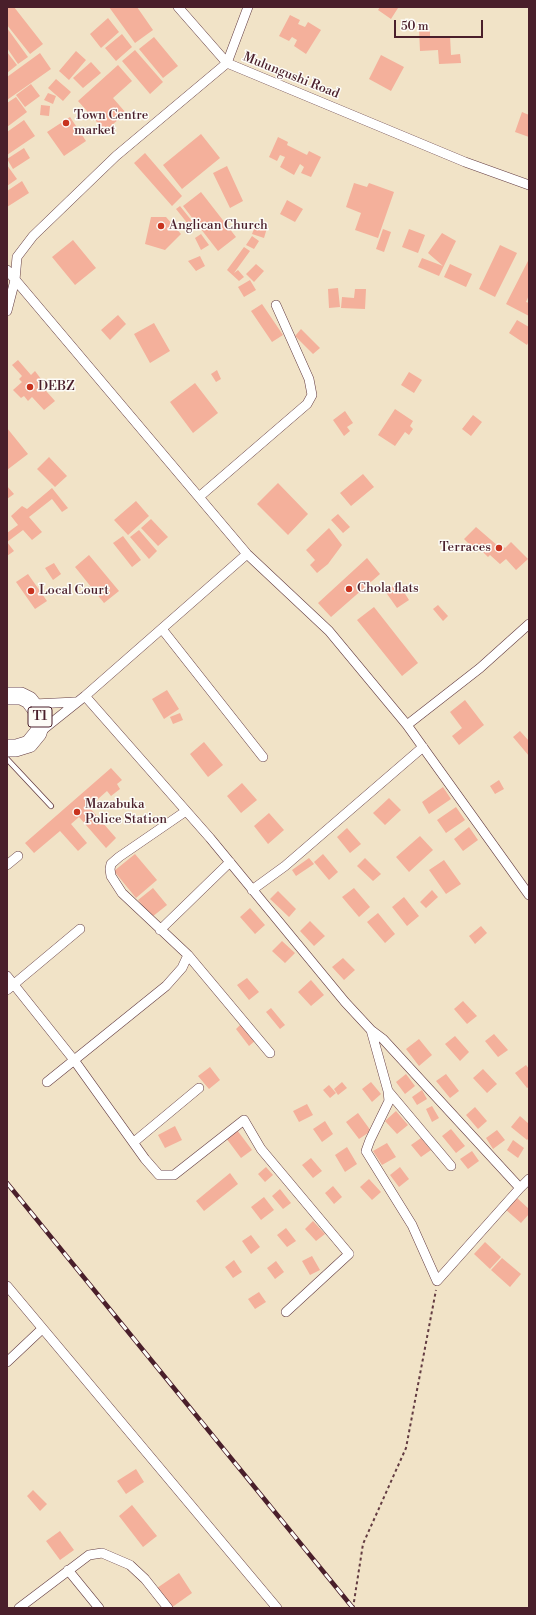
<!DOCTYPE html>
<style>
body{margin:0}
#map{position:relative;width:536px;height:1615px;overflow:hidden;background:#f1e3c7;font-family:"Libre Bodoni",serif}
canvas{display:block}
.frame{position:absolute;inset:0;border:8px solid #4a1f2b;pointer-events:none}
.scale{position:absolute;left:394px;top:20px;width:89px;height:18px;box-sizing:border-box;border:2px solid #4a1f2b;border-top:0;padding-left:5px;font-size:12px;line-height:14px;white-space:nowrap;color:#4a1f2b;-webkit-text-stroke:3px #fdfcf7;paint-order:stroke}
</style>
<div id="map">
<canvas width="536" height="1615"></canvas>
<div class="frame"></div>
<div class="scale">50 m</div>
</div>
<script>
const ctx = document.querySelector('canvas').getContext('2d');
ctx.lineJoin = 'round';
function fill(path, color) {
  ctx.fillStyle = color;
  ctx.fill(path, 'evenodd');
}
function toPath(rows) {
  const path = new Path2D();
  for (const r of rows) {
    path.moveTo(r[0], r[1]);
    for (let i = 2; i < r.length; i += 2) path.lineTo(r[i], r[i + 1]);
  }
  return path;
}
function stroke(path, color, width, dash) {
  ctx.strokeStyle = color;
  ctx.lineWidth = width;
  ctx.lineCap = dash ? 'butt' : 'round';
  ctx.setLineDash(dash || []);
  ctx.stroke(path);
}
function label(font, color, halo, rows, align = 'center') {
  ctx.font = font + ' "Libre Bodoni",serif';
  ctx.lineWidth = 3;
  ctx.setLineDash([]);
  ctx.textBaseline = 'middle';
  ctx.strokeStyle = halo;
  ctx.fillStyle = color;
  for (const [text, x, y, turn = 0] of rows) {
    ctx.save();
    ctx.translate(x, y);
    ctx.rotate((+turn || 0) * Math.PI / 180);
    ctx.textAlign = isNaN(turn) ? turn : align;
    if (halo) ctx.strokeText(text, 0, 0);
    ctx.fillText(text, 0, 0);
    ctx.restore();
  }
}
const building = toPath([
 [7,7,14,7,43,44,30,54,7,25],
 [109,7,137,7,153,30,135,43],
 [380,7,396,7,398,8,391,19,378,10],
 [290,15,300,20,298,24,305,27,308,22,321,30,306,54,294,46,297,40,292,37,289,41,279,36],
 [108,18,119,32,101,48,90,34],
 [7,28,28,57,18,64,7,48],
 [419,29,430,29,430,37,450,36,451,55,460,54,461,63,439,64,438,50,420,51],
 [122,34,132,47,116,61,105,48],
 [154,37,178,66,163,78,139,49],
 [135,50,163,82,150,94,122,61],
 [76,51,86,60,69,80,59,71],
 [7,52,17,65,7,73],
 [40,53,51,69,7,100,7,77],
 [381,55,404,67,391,91,369,79],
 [91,62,101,73,83,88,73,78],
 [118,65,132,81,113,98,126,113,105,131,78,101],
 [56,79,71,92,63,101,48,88],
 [31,84,40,96,25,107,16,95],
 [48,93,56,96,53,104,44,100],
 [16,97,27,112,7,127,7,103],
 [41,105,50,106,49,116,40,115],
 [522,112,529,115,529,137,515,132],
 [70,117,86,141,64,156,47,132],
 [24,120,35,136,7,155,7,132],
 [201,134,220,158,182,189,163,165],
 [278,137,288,142,287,145,307,155,309,151,321,157,311,177,301,173,304,167,300,164,294,175,280,167,285,157,280,155,277,161,269,157],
 [24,148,30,158,13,169,7,159],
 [145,153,182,196,172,206,134,163],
 [7,165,17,179,7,186],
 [227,166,243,201,230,208,213,173],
 [22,181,29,193,7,207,7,191],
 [354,183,367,187,369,183,394,192,378,238,355,230,361,213,346,207],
 [201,192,236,237,218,251,183,206],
 [287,200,303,209,295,222,280,214],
 [180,206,196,226,192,229,176,209],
 [151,217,166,217,181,234,165,250,145,244],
 [256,224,267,228,264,238,252,234],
 [383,229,391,232,384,252,376,249],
 [409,229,425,235,418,253,402,247],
 [442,233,456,241,439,276,418,267,422,258,443,266,428,253],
 [201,234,209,245,201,250,195,238],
 [252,236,259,241,254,249,246,245],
 [73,240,96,268,75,285,52,257],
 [500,245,517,253,495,297,479,289],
 [244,247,250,251,234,273,238,270,244,277,239,281,227,270],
 [200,256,205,266,196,271,188,261],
 [529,259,529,295,526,302,529,303,529,316,506,304],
 [256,264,264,271,254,282,246,274],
 [450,264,472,274,466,287,444,277],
 [250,280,256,290,244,297,238,287],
 [338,288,340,307,329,308,328,289],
 [355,289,366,289,365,309,341,308,342,297,354,298],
 [262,304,283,335,272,342,251,311],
 [118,315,126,324,110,340,101,330],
 [517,320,529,327,529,341,527,345,509,333],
 [154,323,170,351,150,363,134,334],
 [301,329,320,348,313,354,295,336],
 [18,360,31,375,35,371,41,379,39,383,55,401,44,410,32,397,28,401,24,396,21,398,13,390,22,382,19,379,22,376,12,365],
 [217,370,221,379,216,382,211,374],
 [409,372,422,380,414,393,401,385],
 [195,383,218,413,193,433,170,402],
 [395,409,413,421,410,426,413,429,409,435,405,432,395,446,378,435],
 [345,411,353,423,347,427,350,431,344,436,333,420],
 [473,415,482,422,471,436,462,429],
 [7,428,28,454,7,470],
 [49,457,67,476,55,487,37,469],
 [363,474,374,487,351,506,340,493],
 [278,483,308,514,288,535,257,504],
 [7,486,14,494,7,499],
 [52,488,68,508,62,512,52,499,29,517,42,532,32,540,23,530,7,542,7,533,18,525,11,516,22,506,27,509],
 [136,501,149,516,128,535,114,520],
 [338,514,350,527,343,533,331,520],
 [151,519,168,537,158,546,141,528],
 [476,527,498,546,500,544,505,548,511,542,528,559,516,570,506,559,500,564,490,555,488,557,478,547,475,550,464,539],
 [329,528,342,545,328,564,317,573,310,565,315,560,306,550],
 [139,530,157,551,149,559,130,537],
 [123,536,141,560,132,567,113,543],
 [7,542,14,551,7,556],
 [89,555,119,591,104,603,75,567],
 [367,558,380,574,331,617,318,603],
 [54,563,61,574,53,580,45,568],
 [28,574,47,601,35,609,16,582],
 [398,583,409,600,397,608,385,591],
 [438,605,448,616,443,621,433,609],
 [374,607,418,663,402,676,357,620],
 [167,690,179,709,164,719,152,699],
 [465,700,484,725,459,745,452,736,462,728,450,712],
 [180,713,183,720,173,724,170,717],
 [520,731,529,741,529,756,513,737],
 [204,742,223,765,208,777,190,754],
 [111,768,122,780,117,784,120,789,111,796,107,791,89,807,116,838,106,848,79,817,71,824,87,843,78,851,60,831,34,853,25,843],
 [499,780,504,789,495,794,490,786],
 [242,783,257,800,241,813,227,796],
 [443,787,451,799,429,814,422,802],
 [389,798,401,810,385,825,373,813],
 [456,807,465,820,446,833,437,820],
 [269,813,284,830,268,844,254,826],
 [469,827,478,840,463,851,454,839],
 [347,828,361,844,350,853,337,837],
 [420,836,433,850,409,872,396,857],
 [135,854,157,880,136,898,114,871],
 [323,854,338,872,329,880,314,862],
 [309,858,314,864,296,876,292,870],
 [365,858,381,874,373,881,357,866],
 [444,860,461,884,446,894,429,870],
 [153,888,167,905,152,917,138,900],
 [354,888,370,907,359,917,342,897],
 [432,890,438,897,426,908,420,902],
 [278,891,296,909,289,917,270,899],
 [404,897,419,916,407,926,392,907],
 [250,908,265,925,255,934,240,917],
 [378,913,395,934,385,943,367,922],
 [310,921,325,936,314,946,300,931],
 [481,926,487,933,475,944,469,936],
 [282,941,295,953,285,963,272,951],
 [343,958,355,970,344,980,332,967],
 [247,978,259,992,249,1000,237,985],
 [311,980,324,995,311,1006,298,992],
 [463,1001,477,1016,467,1024,454,1009],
 [271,1008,285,1025,280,1029,266,1012],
 [242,1023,256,1040,249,1046,236,1029],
 [494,1034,508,1050,498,1057,485,1041],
 [455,1036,469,1052,460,1061,445,1044],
 [419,1039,432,1055,419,1066,406,1049],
 [526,1065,529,1069,529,1087,527,1088,515,1073],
 [210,1067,220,1080,209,1089,198,1076],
 [483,1069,497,1084,487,1093,473,1078],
 [406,1074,415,1086,405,1094,396,1082],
 [446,1074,459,1091,450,1098,436,1081],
 [342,1082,347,1088,338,1095,334,1089],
 [371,1082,381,1094,372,1102,362,1089],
 [329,1085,336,1093,330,1098,323,1090],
 [422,1090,427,1099,417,1105,412,1097],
 [307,1104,313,1115,299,1122,293,1111],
 [432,1106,439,1118,432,1122,426,1109],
 [475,1107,487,1121,478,1129,466,1115],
 [396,1111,408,1125,397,1134,385,1121],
 [358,1113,371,1131,359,1139,346,1122],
 [520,1116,529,1124,529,1138,527,1140,511,1127],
 [325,1121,333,1134,322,1142,313,1129],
 [175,1126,182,1140,165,1148,158,1135],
 [451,1129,465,1146,456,1153,442,1136],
 [237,1130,252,1150,241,1158,226,1138],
 [497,1130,505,1140,493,1149,486,1138],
 [421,1138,431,1150,421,1157,411,1145],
 [513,1140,524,1148,518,1158,507,1150],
 [387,1143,396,1157,382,1165,373,1151],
 [347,1147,357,1164,345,1172,335,1155],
 [472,1151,479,1161,468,1169,460,1159],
 [311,1158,322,1171,313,1178,302,1165],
 [266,1167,273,1175,265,1182,258,1174],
 [400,1167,409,1179,399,1187,390,1175],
 [230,1173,238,1184,204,1211,196,1201],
 [369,1179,381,1192,372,1200,360,1187],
 [333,1186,342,1197,334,1204,325,1193],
 [280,1189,291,1203,283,1209,272,1196],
 [264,1197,274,1210,261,1220,251,1207],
 [516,1197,529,1209,529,1214,521,1223,505,1209],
 [313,1221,325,1234,316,1241,305,1229],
 [286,1228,296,1241,287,1247,277,1235],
 [251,1235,260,1247,251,1254,242,1241],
 [485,1242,501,1257,490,1269,474,1254],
 [312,1256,320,1270,310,1275,302,1261],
 [502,1258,521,1274,510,1287,491,1270],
 [234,1260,242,1272,233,1278,225,1267],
 [276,1261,284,1272,275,1279,267,1268],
 [259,1292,266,1302,255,1309,248,1299],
 [136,1469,144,1482,126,1494,117,1481],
 [33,1490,47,1504,40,1511,27,1496],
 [132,1505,157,1536,143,1547,119,1516],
 [60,1531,74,1550,60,1560,46,1541],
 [179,1573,192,1593,171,1608,157,1588]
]);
const path = toPath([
 [353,1608,363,1544,406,1448,436,1290]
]);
const lane = toPath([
 [7,759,51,806]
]);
const street = toPath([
 [178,7,227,63,248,7],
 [7,270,247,554,329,631,407,725,529,895],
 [7,311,15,280,17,257,33,236,116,156,227,63,465,162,529,185],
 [199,497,307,404,312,395,309,379,276,305],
 [162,629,263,757],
 [85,696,210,838,345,1002,371,1030,383,1039,520,1188,437,1281,412,1225,366,1151,370,1140,389,1101,388,1091,371,1030],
 [34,704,76,702],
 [407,725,480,668,529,624],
 [40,732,85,696,247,554],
 [7,865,18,856],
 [252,890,285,866,423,747],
 [160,930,230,862],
 [188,955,270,1053],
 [7,976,74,1060,145,1159,159,1175,174,1175,244,1120,261,1149,349,1254,286,1312],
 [7,990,80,929],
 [47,1082,166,986,182,968,188,955,122,893,111,876,110,869,111,864,119,857,186,811],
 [388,1091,451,1166],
 [134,1142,199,1088],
 [520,1188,529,1179],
 [7,1286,277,1608],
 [7,1362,42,1329],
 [68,1570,99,1608],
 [19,1608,89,1555,102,1553,130,1565,145,1579,168,1608]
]);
const highway = toPath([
 [7,696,21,696,29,700,39,713,41,723,38,733,29,744,16,748,7,748]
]);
const rail = toPath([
 [7,1183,353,1608]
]);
const markers = [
 [66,123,4,"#c8321e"],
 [161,226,4,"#c8321e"],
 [30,387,4,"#c8321e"],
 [499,548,4,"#c8321e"],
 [349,589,4,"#c8321e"],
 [31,591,4,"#c8321e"],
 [77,812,4,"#c8321e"]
];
const shields = [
 [40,717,24]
];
const shieldNames = [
 ["T1",40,717]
];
const streetNames = [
 ["Mulungushi Road",291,76,22]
];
const poiNames = [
 ["Town Centre",74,116],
 ["market",74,131],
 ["Anglican Church",169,226],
 ["DEBZ",38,387],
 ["Terraces",491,548,"right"],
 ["Chola flats",357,589],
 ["Local Court",39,591],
 ["Mazabuka",85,805],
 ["Police Station",85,820]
];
fill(building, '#f4b09b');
stroke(lane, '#633c42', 6);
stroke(street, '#633c42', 10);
stroke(highway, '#633c42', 18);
stroke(path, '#633c42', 2, [3, 3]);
stroke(lane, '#fff', 4.5);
stroke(street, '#fff', 9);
stroke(highway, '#fff', 17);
stroke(rail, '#4a1f2b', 4.5);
stroke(rail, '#fdfcf7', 3, [9]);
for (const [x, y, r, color] of markers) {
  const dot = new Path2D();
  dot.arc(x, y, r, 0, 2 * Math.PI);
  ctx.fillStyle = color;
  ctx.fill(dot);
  stroke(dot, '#fdfcf7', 1.5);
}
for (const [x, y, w] of shields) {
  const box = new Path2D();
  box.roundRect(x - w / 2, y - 10, w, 20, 3);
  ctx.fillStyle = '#fdfcf7';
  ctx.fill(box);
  stroke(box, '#4a1f2b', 1);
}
label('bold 12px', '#4a1f2b', null, shieldNames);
label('13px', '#4a1f2b', '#fdfcf7', streetNames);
label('13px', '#4a1f2b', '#fdfcf7', poiNames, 'left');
</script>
